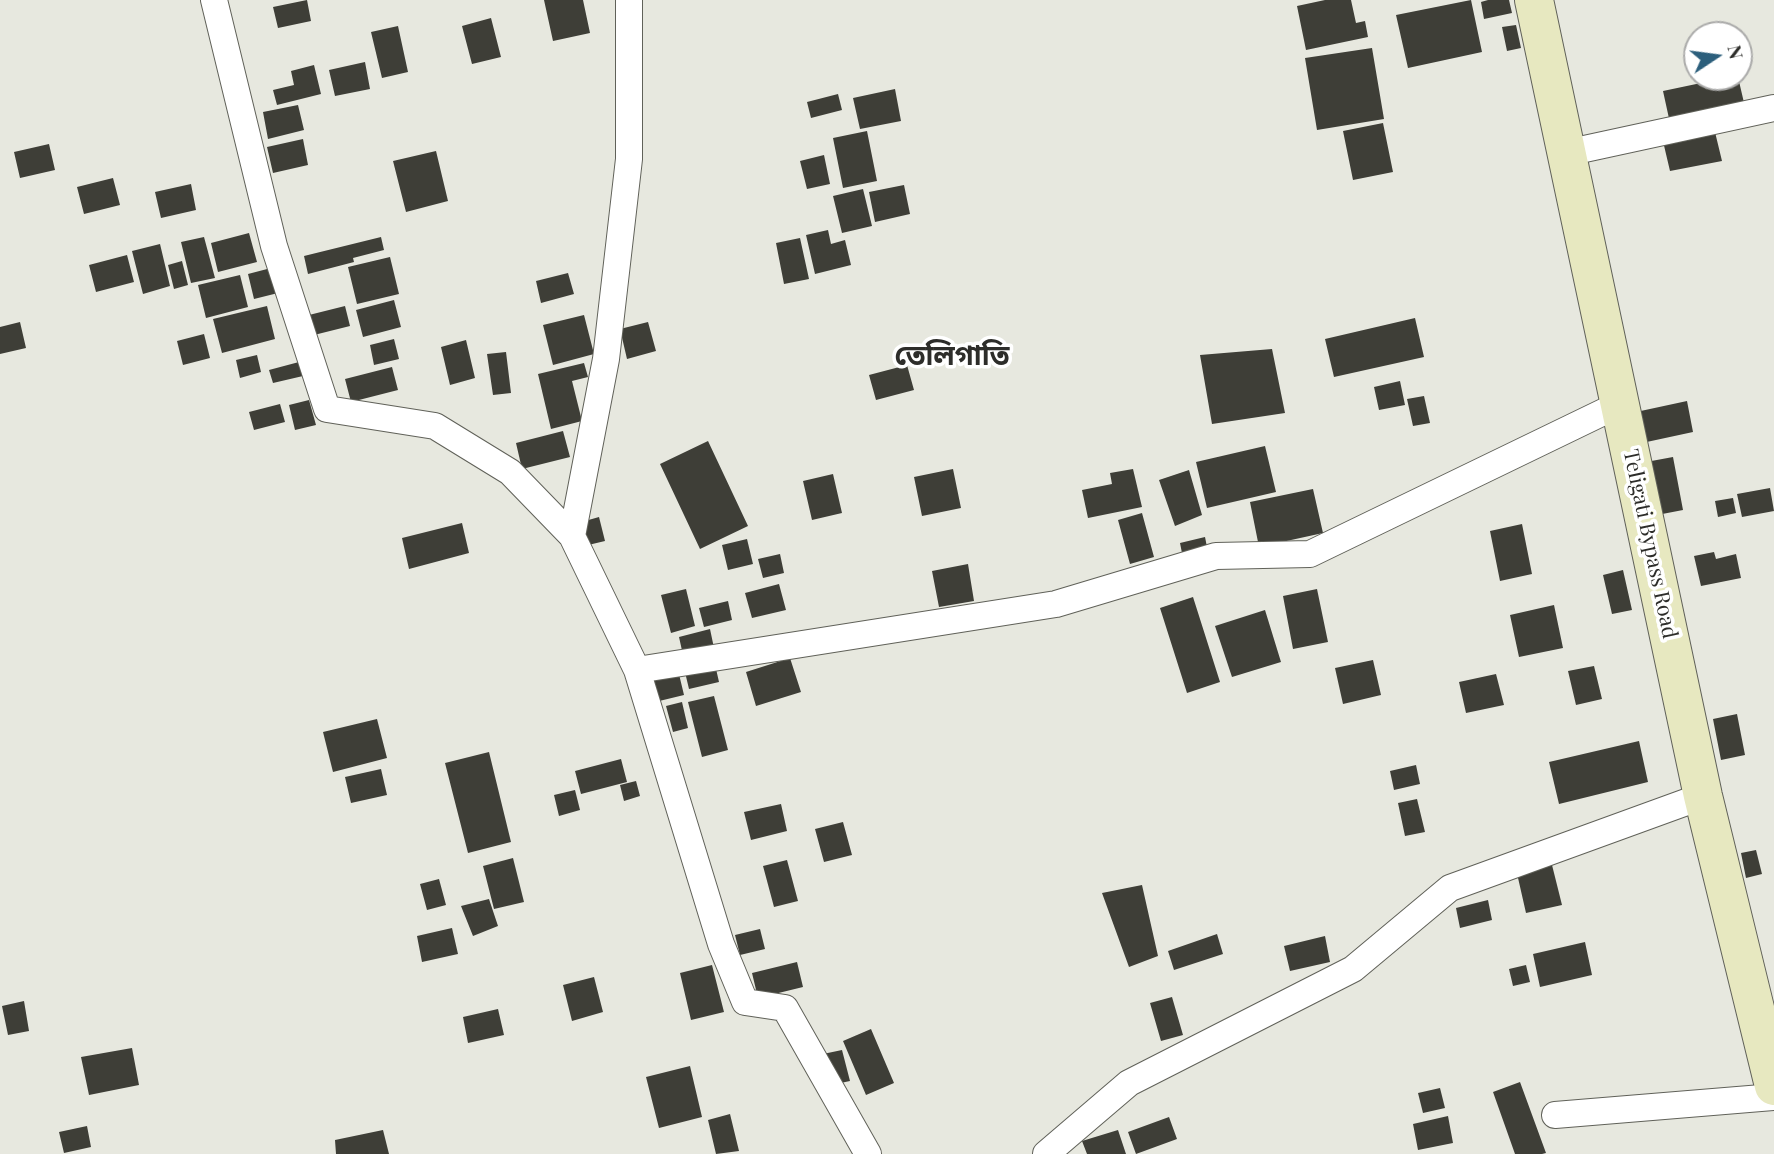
<!DOCTYPE html>
<meta charset="utf-8">
<style>
body{margin:0}
#map{position:relative;width:1774px;height:1154px;overflow:hidden;background:#e7e8df;font-family:"Playfair Display",serif}
canvas{display:block}
.north{position:absolute;left:1683px;top:21px;width:70px;height:70px;box-sizing:border-box;background:#fff;border:2px solid #ababaa;border-radius:50%;rotate:77deg;font-size:19px;font-weight:700;line-height:28px;text-align:center;color:#2d2d2a}
.north::after{content:'';display:block;margin:auto;width:24px;height:32px;background:#2c5f7c;clip-path:polygon(50% 0,100% 100%,50% 72%,0 100%)}
</style>
<div id="map">
<canvas width="1774" height="1154"></canvas>
<div class="north">N</div>
</div>
<script>
const ctx = document.querySelector('canvas').getContext('2d');
ctx.lineJoin = 'round';
function fill(path, color) {
  ctx.fillStyle = color;
  ctx.fill(path, 'evenodd');
}
function toPath(rows) {
  const path = new Path2D();
  for (const r of rows) {
    path.moveTo(r[0], r[1]);
    for (let i = 2; i < r.length; i += 2) path.lineTo(r[i], r[i + 1]);
  }
  return path;
}
function stroke(path, color, width, dash) {
  ctx.strokeStyle = color;
  ctx.lineWidth = width;
  ctx.lineCap = dash ? 'butt' : 'round';
  ctx.setLineDash(dash || []);
  ctx.stroke(path);
}
function label(font, color, halo, rows, align = 'center') {
  ctx.font = font + ' "Playfair Display","Noto Sans Bengali",serif';
  ctx.lineWidth = 7;
  ctx.setLineDash([]);
  ctx.textBaseline = 'middle';
  ctx.strokeStyle = halo;
  ctx.fillStyle = color;
  for (const [text, x, y, turn = 0] of rows) {
    ctx.save();
    ctx.translate(x, y);
    ctx.rotate((+turn || 0) * Math.PI / 180);
    ctx.textAlign = isNaN(turn) ? turn : align;
    if (halo) ctx.strokeText(text, 0, 0);
    ctx.fillText(text, 0, 0);
    ctx.restore();
  }
}
const building = toPath([
 [307,0,311,21,278,28,273,7],
 [544,0,583,0,590,33,553,41],
 [1325,0,1351,0,1356,23,1365,21,1368,37,1306,50,1297,6],
 [1471,0,1482,52,1408,68,1396,15],
 [1488,0,1509,0,1512,13,1484,19,1481,2],
 [491,18,501,57,472,64,462,26],
 [1516,25,1521,48,1507,51,1502,27],
 [398,26,408,72,382,78,371,32],
 [1372,48,1384,119,1317,130,1305,58],
 [365,62,370,89,335,96,329,70],
 [314,65,321,94,277,105,273,90,294,85,291,71],
 [1700,77,1738,77,1745,107,1670,123,1663,91,1701,83],
 [895,89,901,121,860,129,853,98],
 [838,94,842,110,811,118,807,102],
 [298,105,304,130,268,139,263,112],
 [1383,123,1393,172,1353,180,1343,131],
 [867,131,877,181,843,188,833,138],
 [1715,132,1722,161,1670,171,1662,137],
 [303,139,308,165,273,173,267,147],
 [49,144,55,170,20,178,14,152],
 [436,151,448,201,406,212,393,161],
 [824,155,830,184,807,189,800,161],
 [113,178,120,205,84,214,77,187],
 [191,184,196,210,161,218,155,192],
 [904,185,910,214,875,222,869,192],
 [863,189,872,226,842,233,833,196],
 [828,230,831,244,845,240,851,265,815,274,806,235],
 [249,233,257,262,218,272,211,243],
 [204,237,215,278,191,283,181,242],
 [381,237,384,250,353,258,354,262,308,274,304,256],
 [800,238,809,279,784,284,776,243],
 [160,244,170,286,143,294,132,251],
 [127,255,134,282,96,292,89,265],
 [390,257,399,294,357,304,348,267],
 [182,261,188,285,174,289,168,265],
 [271,268,278,293,254,299,248,274],
 [568,273,574,294,541,303,536,281],
 [240,275,248,307,206,318,198,285],
 [394,300,401,327,363,337,356,310],
 [267,306,275,339,222,353,213,319],
 [345,306,350,326,314,335,309,315],
 [584,315,594,354,553,365,543,325],
 [1415,318,1424,357,1334,377,1325,339],
 [20,322,26,348,0,354,0,327],
 [648,322,656,351,627,359,620,329],
 [204,334,210,358,183,365,177,341],
 [394,339,399,359,374,365,370,345],
 [466,340,475,378,450,385,441,347],
 [1272,349,1285,413,1212,424,1200,355],
 [506,352,511,393,493,395,487,354],
 [257,355,261,372,240,378,236,360],
 [299,362,303,376,273,383,269,370],
 [584,363,588,377,572,381,582,421,551,429,538,374],
 [907,365,914,390,876,400,869,375],
 [392,367,398,390,351,402,345,379],
 [1400,381,1405,405,1379,410,1374,387],
 [1424,396,1430,423,1413,426,1407,399],
 [309,400,316,425,295,430,289,405],
 [1687,401,1693,432,1642,443,1636,412],
 [280,404,285,422,254,430,249,412],
 [563,431,570,457,522,469,516,443],
 [708,441,748,526,700,549,660,464],
 [1265,446,1276,492,1207,508,1196,462],
 [1673,457,1683,510,1657,515,1646,462],
 [953,469,961,508,922,516,914,477],
 [1133,469,1142,507,1088,518,1082,490,1112,484,1110,473],
 [1189,470,1202,515,1175,526,1159,480],
 [833,474,842,513,812,520,803,481],
 [1770,488,1774,511,1742,517,1737,494],
 [1313,489,1323,533,1259,547,1250,502],
 [1733,498,1736,513,1718,517,1715,501],
 [1142,513,1154,557,1130,564,1118,520],
 [599,517,605,541,584,546,578,523],
 [462,523,469,553,409,569,402,538],
 [1522,524,1532,574,1500,581,1490,531],
 [1205,537,1209,557,1184,563,1180,543],
 [747,539,753,564,728,570,722,545],
 [1714,552,1716,559,1736,554,1741,578,1701,586,1694,556],
 [780,554,784,573,763,578,758,559],
 [968,564,974,601,939,607,932,571],
 [1623,570,1632,610,1612,614,1603,575],
 [779,584,786,610,752,618,745,593],
 [686,589,695,626,671,633,661,595],
 [1317,589,1328,642,1293,649,1283,596],
 [1193,597,1220,682,1187,693,1160,608],
 [728,601,732,620,704,627,699,608],
 [1554,605,1563,648,1519,657,1510,615],
 [1265,610,1281,662,1232,677,1215,626],
 [710,629,714,648,683,655,679,637],
 [790,658,801,692,756,706,746,672],
 [714,660,719,682,689,689,684,668],
 [1373,660,1381,695,1343,704,1335,668],
 [1594,666,1602,699,1576,705,1568,671],
 [678,670,684,695,651,703,645,678],
 [1496,674,1504,705,1466,713,1459,682],
 [714,696,728,750,702,757,688,702],
 [682,702,688,728,673,732,666,706],
 [1737,714,1745,755,1721,760,1713,719],
 [377,719,387,758,333,772,323,732],
 [1639,741,1648,782,1559,804,1549,762],
 [489,752,511,842,468,853,445,763],
 [621,759,627,782,581,794,575,771],
 [1416,765,1420,784,1394,790,1390,771],
 [381,769,387,795,351,803,345,777],
 [636,781,640,796,624,801,620,785],
 [575,790,580,810,559,816,554,795],
 [1417,799,1425,832,1405,836,1398,803],
 [781,804,787,831,751,840,744,812],
 [843,822,852,855,824,862,815,829],
 [1756,850,1762,874,1746,878,1741,853],
 [513,858,524,902,494,909,483,866],
 [787,860,798,901,774,907,763,866],
 [1551,861,1562,905,1526,913,1516,869],
 [439,879,446,905,427,910,420,884],
 [1142,885,1158,956,1129,967,1102,893],
 [489,899,498,926,473,936,461,906],
 [1488,900,1492,920,1460,928,1456,908],
 [452,928,458,954,422,962,417,936],
 [760,929,765,949,740,955,735,935],
 [1217,934,1223,954,1174,970,1168,951],
 [1325,936,1330,962,1290,971,1284,946],
 [1585,942,1592,975,1540,987,1533,954],
 [797,962,803,987,758,998,752,973],
 [712,965,724,1012,691,1020,680,973],
 [1526,965,1530,982,1513,986,1509,969],
 [594,977,603,1012,572,1021,563,985],
 [1172,997,1183,1035,1161,1041,1150,1003],
 [24,1001,29,1031,8,1035,2,1006],
 [498,1009,504,1035,468,1043,463,1017],
 [871,1029,894,1083,866,1095,843,1041],
 [132,1048,139,1085,89,1095,81,1057],
 [842,1050,850,1081,831,1085,823,1054],
 [690,1066,702,1117,659,1128,646,1077],
 [1520,1082,1546,1153,1542,1154,1515,1154,1493,1092],
 [1440,1088,1445,1108,1423,1113,1418,1093],
 [730,1114,739,1151,716,1154,708,1120],
 [1448,1116,1453,1143,1418,1150,1413,1124],
 [1169,1117,1177,1139,1136,1154,1128,1132],
 [87,1126,91,1147,64,1153,59,1132],
 [383,1130,389,1154,336,1154,335,1140],
 [1118,1130,1126,1154,1087,1154,1082,1141]
]);
const minor = toPath([
 [214,0,274,246,327,409,435,426,510,472,572,536,637,670,721,944,745,1002,785,1008,868,1154],
 [1566,153,1774,108],
 [572,536,606,359,629,159,629,0],
 [637,670,1056,604,1216,556,1310,554,1620,404],
 [1555,1115,1774,1097],
 [1046,1154,1129,1083,1353,969,1450,888,1703,796]
]);
const secondary = toPath([
 [1534,0,1703,796,1774,1086]
]);
const streetNames = [
 ["Teligati Bypass Road",1650,544,78]
];
const districtNames = [
 ["তেলিগাতি",952,356]
];
fill(building, '#3e3e37');
stroke(minor, '#606159', 28);
stroke(secondary, '#606159', 40);
stroke(minor, '#fff', 26);
stroke(secondary, '#e7e8c0', 38);
label('21px', '#2d2d2a', '#fff', streetNames);
label('bold 28px', '#2d2d2a', '#fff', districtNames);
</script>
